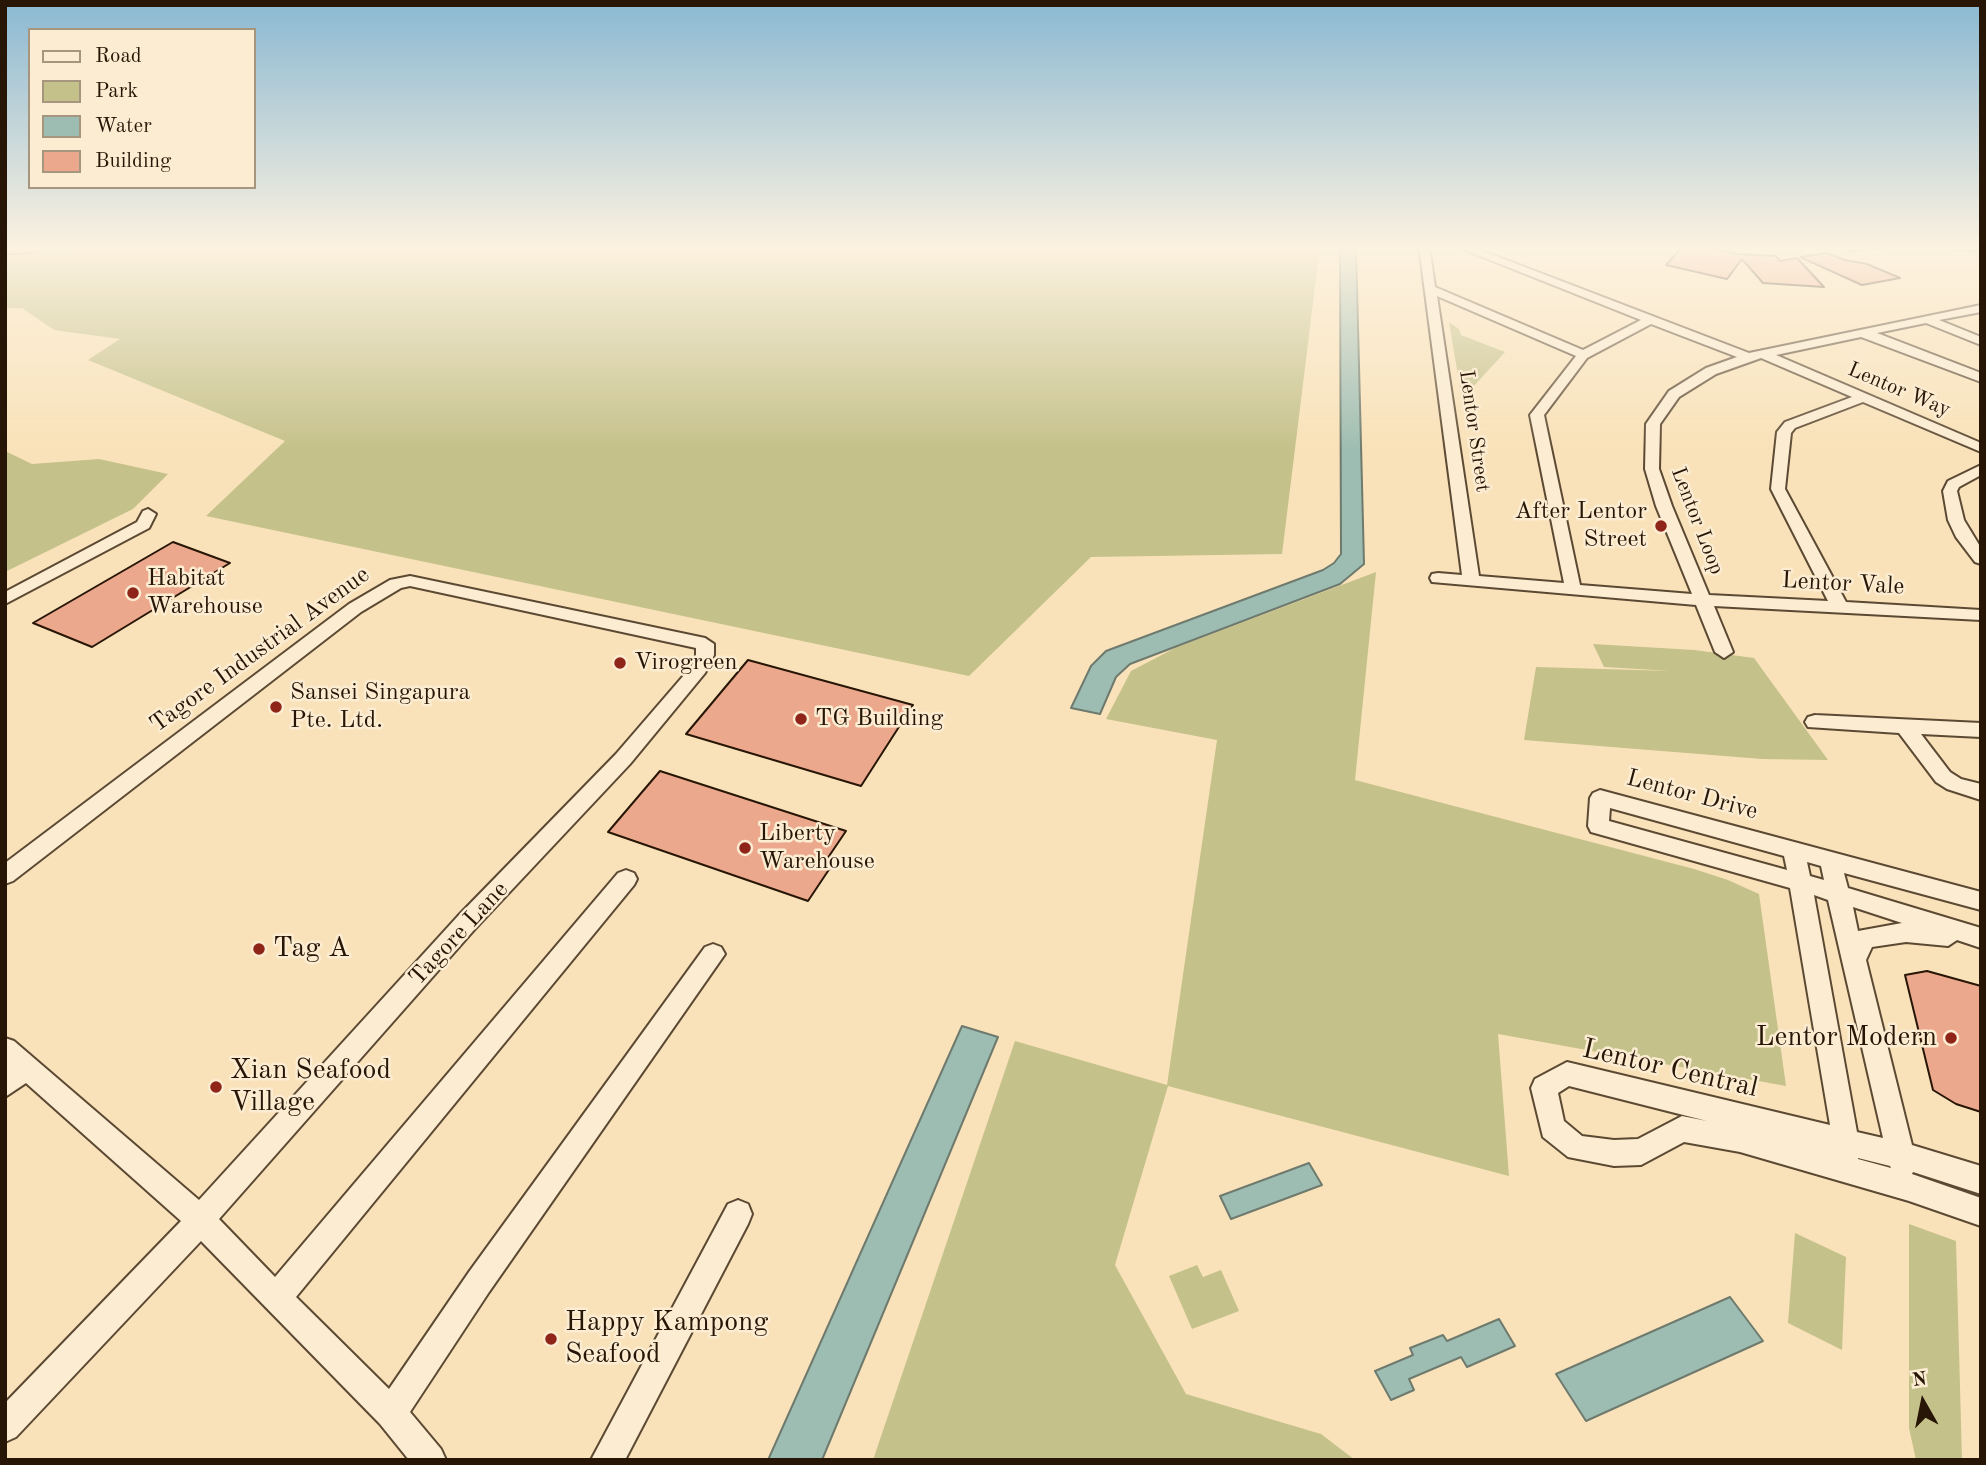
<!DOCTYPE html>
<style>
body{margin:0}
#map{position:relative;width:1986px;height:1465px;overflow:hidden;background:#f9e2b9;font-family:"Old Standard TT",serif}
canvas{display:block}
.frame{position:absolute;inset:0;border:7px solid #271606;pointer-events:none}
.legend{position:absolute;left:28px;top:28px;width:228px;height:161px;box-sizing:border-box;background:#fbecd2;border:2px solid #a69680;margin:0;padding:9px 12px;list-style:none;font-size:21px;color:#271606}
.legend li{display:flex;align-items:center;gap:14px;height:35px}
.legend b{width:35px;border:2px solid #a69680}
.north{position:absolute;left:1888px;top:1367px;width:70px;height:70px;-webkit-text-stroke:5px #fbecd2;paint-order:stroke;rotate:351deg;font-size:19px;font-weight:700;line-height:28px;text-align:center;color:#271606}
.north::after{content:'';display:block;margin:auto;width:24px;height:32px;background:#271606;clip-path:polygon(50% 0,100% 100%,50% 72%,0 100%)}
</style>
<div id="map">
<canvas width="1986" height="1465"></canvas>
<div class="frame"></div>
<ul class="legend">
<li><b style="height:9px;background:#fbecd2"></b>Road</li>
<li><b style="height:19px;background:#c5c18a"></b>Park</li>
<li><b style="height:19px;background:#9ebdb2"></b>Water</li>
<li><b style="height:19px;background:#eca88c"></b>Building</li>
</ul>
<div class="north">N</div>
</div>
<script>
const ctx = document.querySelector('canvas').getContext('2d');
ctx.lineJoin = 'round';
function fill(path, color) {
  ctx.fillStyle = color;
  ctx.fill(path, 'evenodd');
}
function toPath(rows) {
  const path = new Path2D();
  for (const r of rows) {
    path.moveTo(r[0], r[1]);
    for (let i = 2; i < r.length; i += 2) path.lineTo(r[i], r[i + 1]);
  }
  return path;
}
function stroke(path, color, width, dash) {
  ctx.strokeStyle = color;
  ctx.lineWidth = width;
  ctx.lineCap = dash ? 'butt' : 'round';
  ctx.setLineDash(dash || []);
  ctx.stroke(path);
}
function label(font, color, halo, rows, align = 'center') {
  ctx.font = font + ' "Old Standard TT",serif';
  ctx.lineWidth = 5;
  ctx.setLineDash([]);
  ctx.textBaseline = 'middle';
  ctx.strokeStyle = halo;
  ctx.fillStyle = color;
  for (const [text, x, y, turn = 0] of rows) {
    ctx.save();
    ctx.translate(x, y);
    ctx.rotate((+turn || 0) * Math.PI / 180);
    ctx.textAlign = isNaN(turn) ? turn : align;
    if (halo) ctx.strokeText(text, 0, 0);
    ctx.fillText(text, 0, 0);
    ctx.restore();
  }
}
const green = toPath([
 [130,246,1320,246,1282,554,1091,557,969,676,206,516,285,441,88,360,120,339,54,330,22,308,5,308,5,253],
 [1449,322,1459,329,1461,335,1505,352,1462,399],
 [5,451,32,464,99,459,168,474,133,509,5,572],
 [1376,572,1355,780,1694,869,1728,880,1759,894,1786,1086,1498,1034,1509,1176,1168,1086,1115,1265,1186,1394,1321,1434,1355,1460,873,1460,1015,1041,1167,1085,1217,740,1106,719,1131,671,1175,648],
 [1593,644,1694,650,1754,658,1828,760,1762,759,1524,740,1536,667,1671,671,1604,667],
 [1909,1224,1956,1241,1962,1460,1916,1460,1909,1428],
 [1795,1233,1846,1257,1842,1350,1788,1323],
 [1197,1265,1203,1277,1221,1270,1239,1311,1192,1329,1169,1276]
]);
const water = toPath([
 [1340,246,1356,246,1364,564,1340,584,1130,664,1116,677,1100,714,1071,708,1091,666,1106,651,1323,570,1334,563,1341,554,1340,246],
 [962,1026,998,1037,822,1460,768,1460,962,1026],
 [1309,1163,1322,1185,1231,1219,1220,1196,1309,1163],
 [1730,1297,1763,1341,1586,1421,1556,1374,1730,1297],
 [1499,1319,1515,1346,1467,1367,1461,1357,1409,1379,1414,1390,1391,1400,1375,1371,1413,1355,1410,1348,1443,1335,1447,1341,1499,1319]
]);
const building = toPath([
 [1683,246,1700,246,1738,254,1776,256,1780,261,1797,258,1824,287,1763,283,1742,259,1727,279,1666,265,1683,246],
 [1827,253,1845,260,1867,264,1900,278,1862,285,1800,257,1827,253],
 [173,542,230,563,92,647,33,623,173,542],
 [748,660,913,705,861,786,686,734,748,660],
 [660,771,846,831,823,865,830,868,808,901,608,832,660,771],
 [1927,971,1981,986,1981,1112,1956,1104,1933,1090,1905,975,1927,971]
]);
const street = toPath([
 [1419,246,1429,246,1435,287,1583,350,1641,320,1455,246,1470,246,1749,353,1981,305,1981,312,1939,320,1981,337,1981,345,1926,323,1877,333,1981,373,1981,382,1861,337,1776,355,1981,443,1981,452,1863,402,1795,428,1791,433,1785,489,1846,602,1981,610,1981,620,1714,606,1733,652,1724,658,1715,652,1696,605,1432,582,1430,578,1432,574,1438,573,1462,575,1419,246],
 [1437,296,1576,356,1530,415,1564,583,1479,576,1437,296],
 [1651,324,1737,357,1706,368,1669,391,1646,424,1645,469,1656,506,1692,594,1580,585,1544,415,1587,358,1651,324],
 [1761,358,1852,397,1785,422,1777,432,1771,489,1828,601,1709,595,1672,506,1659,469,1660,424,1679,397,1716,374,1761,358],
 [1850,246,1882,246,1854,251,1850,250,1850,246],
 [1951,246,1981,246,1981,251,1956,249,1951,246],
 [1981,465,1981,475,1959,487,1957,491,1964,520,1981,548,1981,564,1975,562,1956,537,1948,520,1943,491,1948,481,1981,465],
 [148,509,156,514,149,528,5,604,5,592,137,522,143,511,148,509],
 [410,576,705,638,714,644,714,655,705,673,630,764,474,930,219,1219,275,1277,618,873,626,870,634,873,637,879,634,885,296,1297,389,1389,469,1272,705,947,713,944,721,947,725,954,489,1292,410,1412,441,1449,446,1460,409,1460,380,1424,201,1241,16,1437,5,1442,5,1403,181,1221,26,1083,5,1097,7,1067,5,1038,14,1041,199,1200,458,916,616,754,691,667,696,655,696,648,410,586,401,588,361,612,13,881,5,884,5,863,349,604,390,580,410,576],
 [1815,715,1981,723,1981,737,1921,734,1950,772,1961,779,1981,784,1981,800,1947,789,1936,782,1899,733,1808,727,1805,722,1808,717,1815,715],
 [1600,790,1981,892,1981,910,1844,873,1848,888,1981,928,1981,948,1957,940,1948,946,1906,942,1872,947,1866,960,1912,1145,1981,1166,1981,1194,1913,1172,1912,1174,1981,1198,1981,1226,1909,1201,1740,1152,1684,1142,1641,1165,1614,1166,1568,1157,1543,1137,1531,1088,1535,1079,1567,1062,1830,1125,1790,888,1591,832,1588,826,1590,798,1593,793,1600,790],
 [1610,808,1784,856,1787,870,1609,821,1610,808],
 [1807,862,1821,866,1824,880,1810,876,1807,862],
 [1814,895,1828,900,1883,1138,1857,1132,1814,895],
 [1853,907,1902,923,1858,931,1853,907],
 [1569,1086,1707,1121,1682,1116,1638,1139,1614,1140,1582,1136,1564,1121,1558,1093,1569,1086],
 [1858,1158,1890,1166,1891,1168,1858,1159,1858,1158],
 [738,1200,748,1204,752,1214,748,1224,625,1460,591,1460,728,1204,738,1200]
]);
const highway = toPath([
 [5,246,43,246,34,252,5,254,5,246]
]);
const markers = [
 [1661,526,7,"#8f2418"],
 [133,593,7,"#8f2418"],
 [620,663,7,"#8f2418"],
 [276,707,7,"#8f2418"],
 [801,719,7,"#8f2418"],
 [745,848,7,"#8f2418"],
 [259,949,7,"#8f2418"],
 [1951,1038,7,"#8f2418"],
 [216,1087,7,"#8f2418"],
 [551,1339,7,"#8f2418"]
];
const farStreetnames = [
 ["Lentor Way",1899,390,23],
 ["Lentor Street",1474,431,82],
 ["Lentor Loop",1697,521,69]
];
const poiNames = [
 ["After Lentor",1647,512,"right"],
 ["Street",1647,540,"right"],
 ["Habitat",147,579],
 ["Warehouse",147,607],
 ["Virogreen",634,663],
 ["Sansei Singapura",290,693],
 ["Pte. Ltd.",290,721],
 ["TG Building",815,719],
 ["Liberty",759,834],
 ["Warehouse",759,862]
];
const streetNames = [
 ["Lentor Vale",1843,584,3],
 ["Tagore Industrial Avenue",260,650,-36],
 ["Lentor Drive",1692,795,15],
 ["Tagore Lane",459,934,-47]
];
const nearPoinames = [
 ["Tag A",273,949],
 ["Lentor Modern",1937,1038,"right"],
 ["Xian Seafood",230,1071],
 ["Village",230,1103],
 ["Happy Kampong",565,1323],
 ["Seafood",565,1355]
];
const nearStreetnames = [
 ["Lentor Central",1670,1069,13]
];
fill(green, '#c5c18a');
fill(water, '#9ebdb2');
stroke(water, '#6e7a6d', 2);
fill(building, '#eca88c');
stroke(building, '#271606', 2);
stroke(street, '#5c4933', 4);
stroke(highway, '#271606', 3);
fill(street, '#fbecd2');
fill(highway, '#ecc17c');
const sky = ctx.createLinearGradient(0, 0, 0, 451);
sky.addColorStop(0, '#8ab8d2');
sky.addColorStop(0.55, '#fcf2e0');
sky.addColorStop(1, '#fcf2e000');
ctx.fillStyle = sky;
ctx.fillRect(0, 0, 1986, 451);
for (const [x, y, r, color] of markers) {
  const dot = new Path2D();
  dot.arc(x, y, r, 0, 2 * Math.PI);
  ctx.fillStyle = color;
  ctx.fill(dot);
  stroke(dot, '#fbecd2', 2.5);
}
label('21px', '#271606', '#fbecd2', farStreetnames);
label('24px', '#271606', '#fbecd2', poiNames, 'left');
label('24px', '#271606', '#fbecd2', streetNames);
label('28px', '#271606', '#fbecd2', nearPoinames, 'left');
label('28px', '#271606', '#fbecd2', nearStreetnames);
</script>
